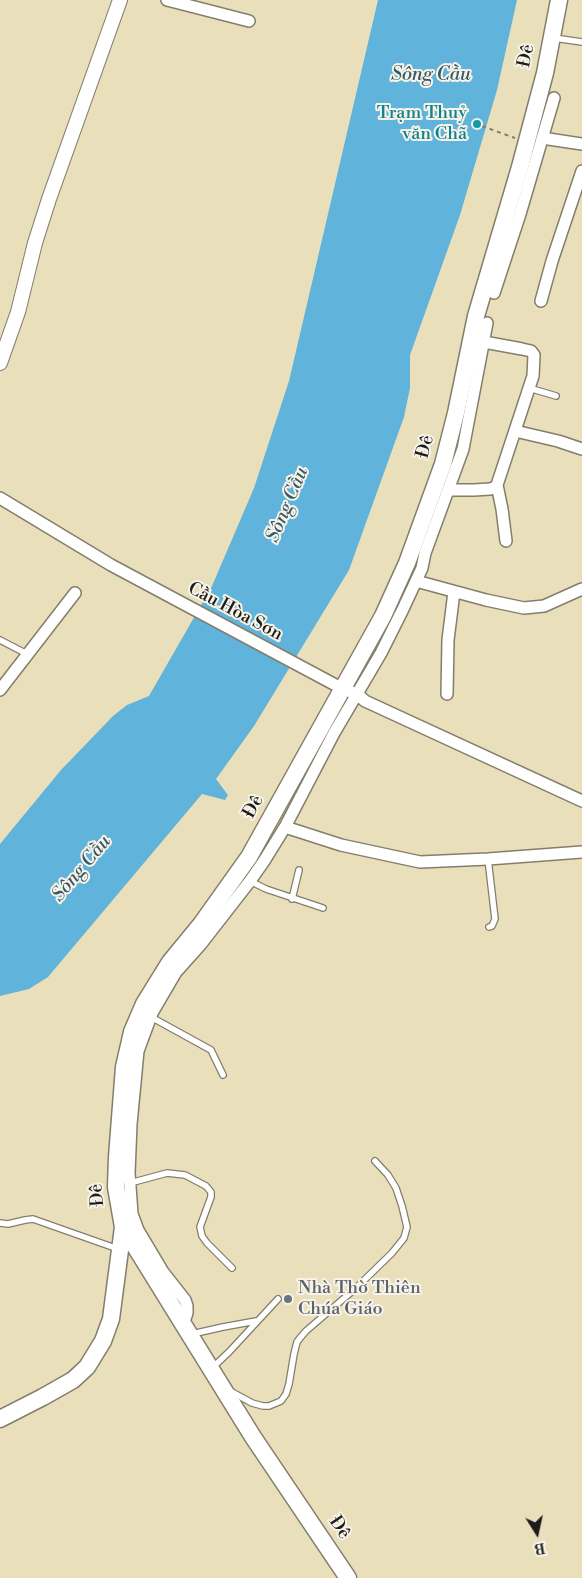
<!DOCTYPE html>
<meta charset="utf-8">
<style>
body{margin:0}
#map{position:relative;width:582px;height:1578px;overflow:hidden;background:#eadfbb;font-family:"Libre Bodoni",serif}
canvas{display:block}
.north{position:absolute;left:512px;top:1508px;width:50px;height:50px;-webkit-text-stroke:4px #f7f3e8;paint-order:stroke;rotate:170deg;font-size:14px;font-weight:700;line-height:20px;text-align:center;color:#1c1c1c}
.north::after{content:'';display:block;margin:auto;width:18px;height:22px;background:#1c1c1c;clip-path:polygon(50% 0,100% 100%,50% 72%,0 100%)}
</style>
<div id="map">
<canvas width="582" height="1578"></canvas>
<div class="north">B</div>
</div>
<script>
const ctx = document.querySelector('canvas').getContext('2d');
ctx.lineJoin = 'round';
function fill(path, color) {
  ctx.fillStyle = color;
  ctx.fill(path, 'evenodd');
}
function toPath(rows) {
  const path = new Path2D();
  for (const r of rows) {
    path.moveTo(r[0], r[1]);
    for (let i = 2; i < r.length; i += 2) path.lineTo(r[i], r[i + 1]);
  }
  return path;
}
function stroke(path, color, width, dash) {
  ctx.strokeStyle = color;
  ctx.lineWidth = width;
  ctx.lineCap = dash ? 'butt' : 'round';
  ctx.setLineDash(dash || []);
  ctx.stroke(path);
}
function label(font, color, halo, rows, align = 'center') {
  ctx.font = font + ' "Libre Bodoni",serif';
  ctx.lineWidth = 4;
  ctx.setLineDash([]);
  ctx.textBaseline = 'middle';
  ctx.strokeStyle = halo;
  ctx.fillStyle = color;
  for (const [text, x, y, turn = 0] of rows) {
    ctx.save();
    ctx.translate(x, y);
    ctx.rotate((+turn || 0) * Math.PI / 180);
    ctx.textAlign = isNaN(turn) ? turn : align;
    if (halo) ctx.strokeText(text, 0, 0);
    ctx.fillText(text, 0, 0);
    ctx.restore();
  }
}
const water = toPath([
 [378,0,517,0,497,90,460,215,410,355,410,388,404,417,349,570,254,726,216,779,228,795,225,800,202,794,48,977,29,989,0,996,0,844,61,770,113,716,127,705,149,696,212,586,254,488,289,381]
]);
const path = toPath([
 [482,126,515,138]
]);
const service = toPath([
 [554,38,582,42],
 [529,388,556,396],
 [0,640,27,654],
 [488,859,495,919,492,926,489,927],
 [250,881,266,889,323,908],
 [292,899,299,870],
 [151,1017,211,1050,223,1075],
 [130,1183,167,1173,185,1175,206,1186,211,1192,211,1197,200,1227,202,1236,207,1243,232,1268],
 [0,1223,8,1224,25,1220,33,1219,118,1249],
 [192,1334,223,1327,256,1321],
 [212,1368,229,1352,278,1299],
 [230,1391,252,1403,263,1406,269,1406,281,1401,286,1394,289,1384,294,1354,297,1342,300,1338,306,1331,356,1288,392,1253,404,1238,407,1227,402,1206,396,1188,388,1175,375,1161]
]);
const minor = toPath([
 [167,0,249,21],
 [542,138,582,144],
 [494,293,520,214,554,98],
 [541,301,552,261,582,171],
 [484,342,522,349,531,351,534,355,533,376,497,485,502,509,506,541],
 [515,431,558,441,582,449],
 [449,490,474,490,490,489,496,487],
 [0,498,111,565,343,689,357,694,365,701,582,801],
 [416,581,486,600,524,608,544,606,582,589],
 [0,690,75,593],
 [447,694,448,640,454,592],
 [285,827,341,845,420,862,488,859,582,852],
 [183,1324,187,1313,187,1306,185,1300,163,1272,138,1230,132,1214,129,1173,131,1124,138,1051,152,1013,176,972,201,944,250,881,264,861,285,827,334,733,381,653,403,609,422,568,425,553,463,449,487,323]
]);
const tertiary = toPath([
 [0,363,18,312,35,243,49,199,120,0]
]);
const secondary = toPath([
 [0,1419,43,1397,73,1380,87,1367,103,1341,111,1319,123,1227],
 [348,1578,253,1437,123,1227,116,1187,117,1157,124,1067,132,1032,144,1004,170,962,202,923,249,857,383,616,407,563,443,464,456,413,476,316,520,167,545,73,559,0]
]);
const markers = [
 [477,124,5,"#0f9aa8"],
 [288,1299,5,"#6b7280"]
];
const streetNames = [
 ["Đê",527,56,-78],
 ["Đê",426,447,-74],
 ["Cầu Hòa Sơn",235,612,28],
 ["Đê",254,807,-61],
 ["Đê",98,1195,-95],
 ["Đê",339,1528,56]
];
const cultureNames = [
 ["Trạm Thuỷ",467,114],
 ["văn Chã",467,135]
];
const worshipNames = [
 ["Nhà Thờ Thiên",298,1289],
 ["Chúa Giáo",298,1310]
];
const waterNames = [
 ["Sông Cầu",431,75],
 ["Sông Cầu",288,505,-67],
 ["Sông Cầu",82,869,-50]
];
fill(water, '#60b3db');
stroke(service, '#837e6c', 8);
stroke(minor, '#837e6c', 14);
stroke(tertiary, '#837e6c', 16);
stroke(secondary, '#837e6c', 19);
stroke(path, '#837e6c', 2, [4, 4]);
stroke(service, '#fff', 5.5);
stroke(minor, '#fff', 11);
stroke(tertiary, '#fff', 14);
stroke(secondary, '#fff', 16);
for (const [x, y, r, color] of markers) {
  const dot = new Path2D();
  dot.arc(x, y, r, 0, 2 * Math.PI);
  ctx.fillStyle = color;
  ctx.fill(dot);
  stroke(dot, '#f7f3e8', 2);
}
label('18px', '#1c1c1c', '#f7f3e8', streetNames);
label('18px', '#0d838f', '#f7f3e8', cultureNames, 'right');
label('18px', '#5b616d', '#f7f3e8', worshipNames, 'left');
label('italic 19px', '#375868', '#f7f3e8', waterNames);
</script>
